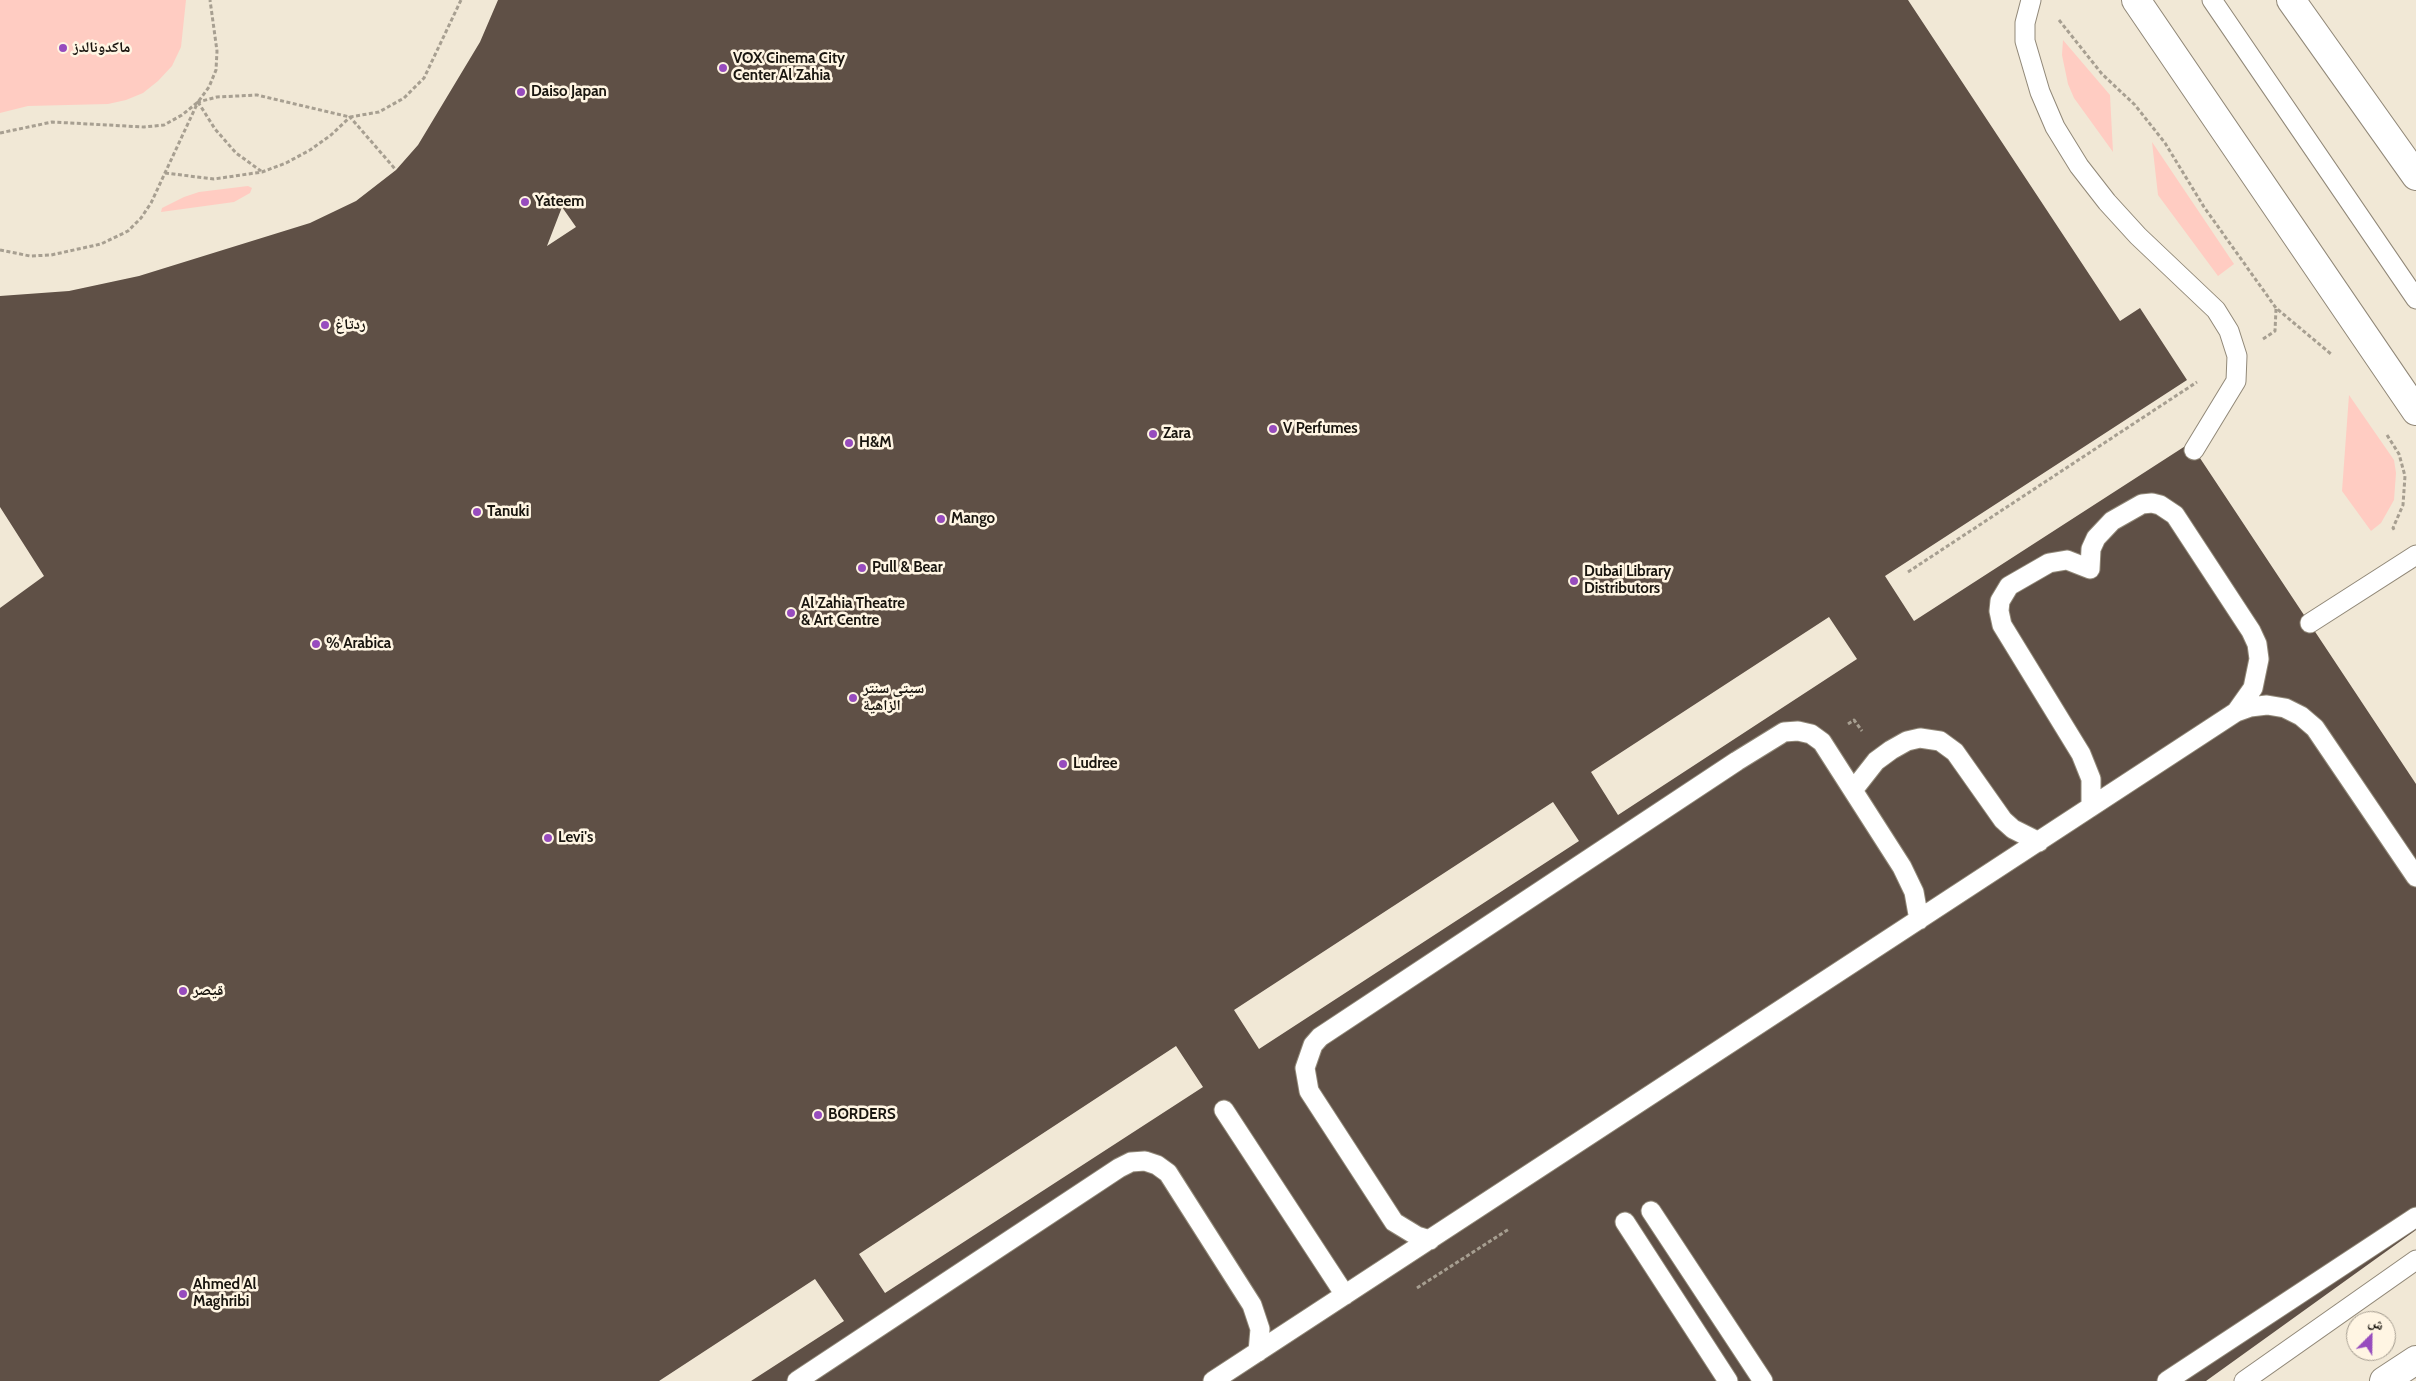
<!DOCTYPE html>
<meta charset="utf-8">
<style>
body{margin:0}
#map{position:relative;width:2416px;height:1381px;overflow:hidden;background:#f1e8d6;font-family:Cabin,"Noto Naskh Arabic",sans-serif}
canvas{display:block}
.north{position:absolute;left:2346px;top:1311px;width:50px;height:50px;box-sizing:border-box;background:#fff5e3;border:1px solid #a39b8e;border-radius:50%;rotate:23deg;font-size:14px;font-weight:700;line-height:20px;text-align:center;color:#19150f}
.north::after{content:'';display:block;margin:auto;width:18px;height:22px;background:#974cbe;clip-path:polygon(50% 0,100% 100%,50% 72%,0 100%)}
</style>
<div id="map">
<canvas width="2416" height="1381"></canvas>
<div class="north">ش</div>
</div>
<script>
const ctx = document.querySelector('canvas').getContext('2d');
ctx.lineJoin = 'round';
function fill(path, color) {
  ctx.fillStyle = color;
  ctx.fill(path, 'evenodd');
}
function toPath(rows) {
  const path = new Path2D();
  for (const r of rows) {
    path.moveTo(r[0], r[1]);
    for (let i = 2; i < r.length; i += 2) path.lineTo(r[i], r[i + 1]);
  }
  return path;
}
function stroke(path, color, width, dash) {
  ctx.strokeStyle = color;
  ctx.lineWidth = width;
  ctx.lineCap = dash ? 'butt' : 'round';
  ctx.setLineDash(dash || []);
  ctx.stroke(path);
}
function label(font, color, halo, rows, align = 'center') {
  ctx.font = font + ' Cabin,"Noto Naskh Arabic",sans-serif';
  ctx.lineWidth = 5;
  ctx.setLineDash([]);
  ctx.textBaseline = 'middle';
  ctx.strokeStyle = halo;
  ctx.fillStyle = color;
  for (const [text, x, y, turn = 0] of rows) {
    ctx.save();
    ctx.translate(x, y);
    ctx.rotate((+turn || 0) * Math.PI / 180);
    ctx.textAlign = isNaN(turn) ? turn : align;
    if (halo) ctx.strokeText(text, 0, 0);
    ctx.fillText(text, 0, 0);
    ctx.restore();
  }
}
const green = toPath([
 [0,0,186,0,181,47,172,66,158,81,143,93,126,100,108,104,28,106,0,113],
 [2063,40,2110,95,2113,152,2074,98,2068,84,2062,55],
 [2152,142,2234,264,2218,276,2158,195],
 [248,186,252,188,250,193,234,202,161,212,162,208,184,197,199,192],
 [2349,395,2394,460,2396,473,2394,500,2381,523,2371,531,2342,491]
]);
const building = toPath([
 [498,0,1908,0,2120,321,2140,308,2187,380,1885,576,1914,621,2190,443,2416,784,2416,1230,2206,1381,751,1381,844,1321,815,1279,659,1381,0,1381,0,608,44,576,0,507,0,296,69,291,139,276,310,223,356,201,396,170,418,145,480,42],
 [562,207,576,227,547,246],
 [1829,617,1857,659,1618,815,1591,772],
 [1553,802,1579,841,1259,1049,1234,1010],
 [1176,1046,1203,1087,885,1293,859,1254]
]);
const path = toPath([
 [2059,20,2102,74,2135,105,2165,143,2204,207,2276,308,2331,354],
 [198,102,215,129,236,153,261,171],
 [0,133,52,122,144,127,164,125,182,115,198,102,209,87,216,70,217,51,210,0],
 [165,173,214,179,262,172,286,163,310,150,331,135,350,117,396,170],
 [0,250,30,256,51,255,101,244,128,231,141,218,151,203,198,102,217,97,257,95,350,117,379,112,404,98,424,78,461,0],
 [2263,339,2275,331,2276,309],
 [2387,435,2399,454,2405,476,2403,505,2393,528,2395,531],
 [1908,572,2197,382],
 [1848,724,1854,720,1862,731],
 [1417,1288,1509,1229]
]);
const service = toPath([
 [2031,0,2025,23,2025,41,2040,92,2055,127,2079,166,2107,202,2138,236,2216,310,2229,331,2237,356,2236,381,2194,450],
 [2212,0,2416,299],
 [2090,569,2091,549,2096,538,2112,521,2142,504,2152,503,2160,505,2175,515,2251,631,2257,644,2259,659,2253,688,2236,712],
 [2090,569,2067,560,2049,563,2009,586,2000,601,1999,611,2002,625,2081,754,2091,779,2091,807],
 [2310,623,2416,555],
 [1854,789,1876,761,1891,750,1907,741,1920,738,1940,741,1955,752,2003,820,2013,829,2039,842],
 [1224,1110,1345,1295],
 [1651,1211,1763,1381],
 [1625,1222,1728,1381],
 [1430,1240,1417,1236,1394,1222,1309,1091,1305,1068,1313,1045,1320,1037,1737,761,1784,732,1798,731,1811,734,1822,742,1902,867,1914,892,1919,920],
 [797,1381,1119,1168,1131,1162,1145,1161,1157,1165,1168,1173,1252,1305,1260,1329,1258,1352],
 [1213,1381,2236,712,2250,707,2267,705,2285,708,2301,716,2315,728,2416,877],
 [2167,1381,2416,1217],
 [2244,1381,2416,1260]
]);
const tertiary = toPath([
 [2136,0,2416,411],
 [2291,0,2416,176],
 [2384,1381,2416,1360]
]);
const markers = [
 [63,48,5,"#974cbe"],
 [723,68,5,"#974cbe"],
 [521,92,5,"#974cbe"],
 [525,202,5,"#974cbe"],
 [325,325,5,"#974cbe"],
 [1273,429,5,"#974cbe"],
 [1153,434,5,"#974cbe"],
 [849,443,5,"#974cbe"],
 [477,512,5,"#974cbe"],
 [941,519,5,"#974cbe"],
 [862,568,5,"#974cbe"],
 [1574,581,5,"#974cbe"],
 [791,613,5,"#974cbe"],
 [316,644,5,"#974cbe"],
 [853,698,5,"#974cbe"],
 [1063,764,5,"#974cbe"],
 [548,838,5,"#974cbe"],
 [183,991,5,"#974cbe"],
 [818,1115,5,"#974cbe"],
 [183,1294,5,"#974cbe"]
];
const poiNames = [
 ["ماكدونالدز",73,48],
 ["VOX Cinema City",733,59],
 ["Center Al Zahia",733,76],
 ["Daiso Japan",531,92],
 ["Yateem",535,202],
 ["ردتاغ",335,325],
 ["V Perfumes",1283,429],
 ["Zara",1163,434],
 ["H&M",859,443],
 ["Tanuki",487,512],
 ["Mango",951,519],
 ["Pull & Bear",872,568],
 ["Dubai Library",1584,572],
 ["Distributors",1584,589],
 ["Al Zahia Theatre",801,604],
 ["& Art Centre",801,621],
 ["% Arabica",326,644],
 ["سيتي سنتر",863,689],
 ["الزاهية",863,706],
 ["Ludree",1073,764],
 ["Levi's",558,838],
 ["قيصر",193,991],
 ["BORDERS",828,1115],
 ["Ahmed Al",193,1285],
 ["Maghribi",193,1302]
];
fill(green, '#ffccc2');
fill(building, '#5f5046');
stroke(service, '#918878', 21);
stroke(tertiary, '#918878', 30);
stroke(path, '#a79f91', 3, [4, 2.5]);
stroke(service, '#fff', 19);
stroke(tertiary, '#fff', 28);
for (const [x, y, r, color] of markers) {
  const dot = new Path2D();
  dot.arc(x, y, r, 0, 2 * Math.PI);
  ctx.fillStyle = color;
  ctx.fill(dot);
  stroke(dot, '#fff5e3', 2);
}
label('bold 15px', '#19150f', '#fff5e3', poiNames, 'left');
</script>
